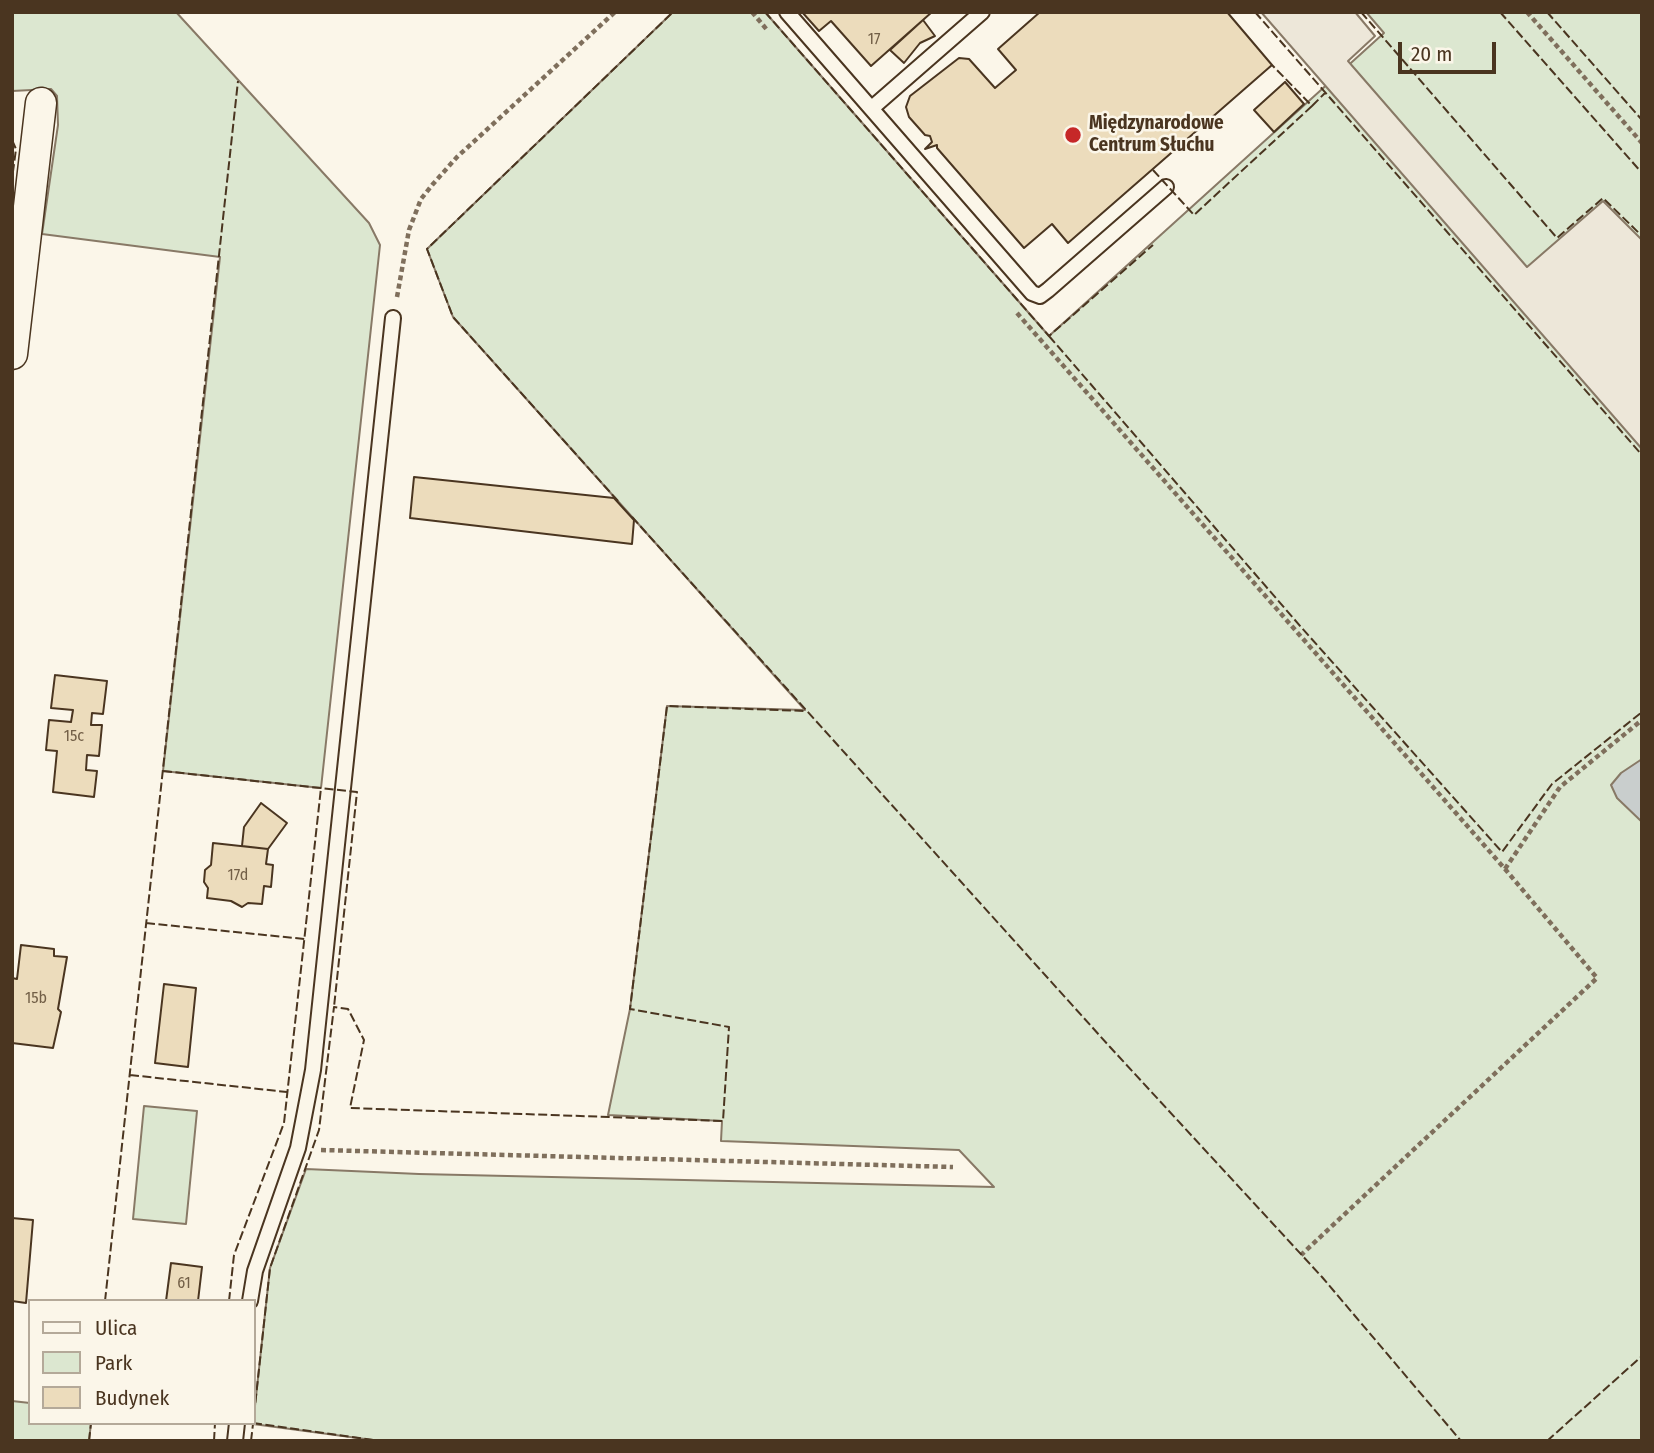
<!DOCTYPE html>
<meta charset="utf-8">
<style>
body{margin:0}
#map{position:relative;width:1654px;height:1453px;overflow:hidden;background:#fbf6e9;font-family:"Fira Sans Condensed",sans-serif}
canvas{display:block}
.frame{position:absolute;inset:0;border:14px solid #4a3520;pointer-events:none}
.legend{position:absolute;left:28px;top:1299px;width:228px;height:126px;box-sizing:border-box;background:#fbf6e9;border:2px solid #b4a999;margin:0;padding:9px 12px;list-style:none;font-size:21px;color:#4a3520}
.legend li{display:flex;align-items:center;gap:14px;height:35px}
.legend b{width:35px;border:2px solid #b4a999}
.scale{position:absolute;left:1398px;top:42px;width:98px;height:32px;box-sizing:border-box;border:4px solid #4a3520;border-top:0;padding-left:9px;font-size:21px;line-height:24px;white-space:nowrap;color:#4a3520;-webkit-text-stroke:5px #fbf6e9;paint-order:stroke}
</style>
<div id="map">
<canvas width="1654" height="1453"></canvas>
<div class="frame"></div>
<ul class="legend">
<li><b style="height:9px;background:#fbf6e9"></b>Ulica</li>
<li><b style="height:19px;background:#dce7d0"></b>Park</li>
<li><b style="height:19px;background:#ecdcbc"></b>Budynek</li>
</ul>
<div class="scale">20 m</div>
</div>
<script>
const ctx = document.querySelector('canvas').getContext('2d');
ctx.lineJoin = 'round';
function fill(path, color) {
  ctx.fillStyle = color;
  ctx.fill(path, 'evenodd');
}
function toPath(rows) {
  const path = new Path2D();
  for (const r of rows) {
    path.moveTo(r[0], r[1]);
    for (let i = 2; i < r.length; i += 2) path.lineTo(r[i], r[i + 1]);
  }
  return path;
}
function stroke(path, color, width, dash) {
  ctx.strokeStyle = color;
  ctx.lineWidth = width;
  ctx.lineCap = dash ? 'butt' : 'round';
  ctx.setLineDash(dash || []);
  ctx.stroke(path);
}
function label(font, color, halo, rows, align = 'center') {
  ctx.font = font + ' "Fira Sans Condensed",sans-serif';
  ctx.lineWidth = 5;
  ctx.setLineDash([]);
  ctx.textBaseline = 'middle';
  ctx.strokeStyle = halo;
  ctx.fillStyle = color;
  for (const [text, x, y, turn = 0] of rows) {
    ctx.save();
    ctx.translate(x, y);
    ctx.rotate((+turn || 0) * Math.PI / 180);
    ctx.textAlign = isNaN(turn) ? turn : align;
    if (halo) ctx.strokeText(text, 0, 0);
    ctx.fillText(text, 0, 0);
    ctx.restore();
  }
}
const green = toPath([
 [12,12,176,12,369,223,380,245,321,788,163,771,220,257,42,234,58,125,57,96,51,89,12,91,12,12],
 [673,12,765,12,1049,336,1384,33,1366,12,1642,12,1642,1441,380,1441,253,1424,270,1268,306,1169,419,1174,994,1187,959,1150,721,1141,722,1121,608,1115,630,1009,667,706,805,710,453,317,427,249,673,12],
 [144,1106,197,1111,186,1224,133,1219,144,1106],
 [12,1401,30,1403,30,1423,91,1423,89,1441,12,1441,12,1401]
]);
const parking = toPath([
 [1261,12,1355,12,1375,36,1348,61,1527,267,1603,201,1642,240,1642,449,1261,12]
]);
const water = toPath([
 [1642,759,1642,822,1617,798,1611,785,1621,773,1642,759]
]);
const building = toPath([
 [802,12,932,12,871,66,831,21,819,31,802,12],
 [1040,12,1227,12,1272,65,1068,243,1052,224,1024,248,937,148,937,145,925,149,932,142,930,136,925,135,909,117,906,107,910,96,959,58,969,59,995,88,1016,70,998,49,1040,12],
 [923,20,935,36,920,43,904,63,890,50,923,20],
 [1285,82,1304,104,1274,132,1254,110,1285,82],
 [414,477,614,498,634,520,632,544,410,518,414,477],
 [55,675,107,681,103,714,92,713,91,725,102,725,99,756,87,755,86,770,97,771,94,797,53,792,57,751,46,750,49,720,71,722,73,710,51,708,55,675],
 [261,803,287,823,268,849,242,846,244,827,261,803],
 [213,843,268,849,266,864,273,865,271,887,264,886,262,904,248,903,242,907,231,901,207,898,208,888,204,882,205,870,211,865,213,843],
 [21,945,54,949,54,956,67,957,58,1009,61,1012,53,1048,12,1043,12,978,17,979,21,945],
 [164,984,196,988,188,1067,155,1063,164,984],
 [12,1218,33,1220,26,1303,12,1301,12,1218],
 [171,1263,202,1267,198,1301,166,1301,171,1263]
]);
const path = toPath([
 [752,12,768,31],
 [1527,12,1642,143],
 [397,297,409,230,421,199,433,184,457,157,615,12],
 [1017,313,1505,869,1597,978,1301,1255],
 [1505,869,1560,787,1642,720],
 [321,1150,953,1167]
]);
const lane = toPath([
 [787,12,1032,293,1040,296,1048,290,1166,187],
 [872,108,982,12],
 [250,1301,255,1271,298,1148,313,1070,393,318],
 [235,1441,237,1423]
]);
const street = toPath([
 [12,354,41,103]
]);
const fence = toPath([
 [765,12,1049,336,1153,245],
 [1255,12,1642,455],
 [1361,12,1557,238,1603,198,1642,236],
 [1500,12,1642,173],
 [1547,12,1642,120],
 [1312,106,1325,93],
 [12,140,16,149,12,179],
 [1153,170,1194,215,1312,106,1272,65],
 [1049,336,1301,627,1502,852,1552,784,1642,712],
 [618,501,453,317,427,249,673,12],
 [632,517,1110,1047,1322,1277,1461,1441],
 [163,771,357,792,334,1007],
 [146,923,305,939],
 [130,1075,287,1092],
 [105,1301,238,81],
 [229,1301,234,1255,284,1123,321,788],
 [254,1415,270,1268,319,1130,334,1007,348,1009,364,1040,350,1108,723,1121,729,1027,630,1009,667,706,805,711],
 [253,1423,380,1441],
 [89,1441,91,1423],
 [214,1441,215,1423],
 [251,1441,253,1424],
 [1547,1441,1642,1356]
]);
const markers = [
 [1073,135,9,"#c62828"]
];
const numberNames = [
 ["17",874,40],
 ["15c",74,737],
 ["17d",238,876],
 ["15b",36,999],
 ["61",184,1284]
];
const poiNames = [
 ["Międzynarodowe",1089,124],
 ["Centrum Słuchu",1089,146]
];
fill(green, '#dce7d0');
stroke(green, '#887966', 2);
fill(parking, '#ede7d9');
stroke(parking, '#887966', 2);
fill(water, '#c9cecd');
stroke(water, '#887966', 2);
fill(building, '#ecdcbc');
stroke(building, '#4a3520', 2);
stroke(lane, '#4a3520', 18);
stroke(street, '#4a3520', 33);
stroke(path, '#7f6f5c', 4.5, [5, 3.5]);
stroke(lane, '#fbf6e9', 14);
stroke(street, '#fbf6e9', 30);
stroke(fence, '#4a3520', 2, [9, 3.5]);
for (const [x, y, r, color] of markers) {
  const dot = new Path2D();
  dot.arc(x, y, r, 0, 2 * Math.PI);
  ctx.fillStyle = color;
  ctx.fill(dot);
  stroke(dot, '#fbf6e9', 2.5);
}
label('16px', '#725f47', null, numberNames);
label('bold 19px', '#4a3520', '#fbf6e9', poiNames, 'left');
</script>
